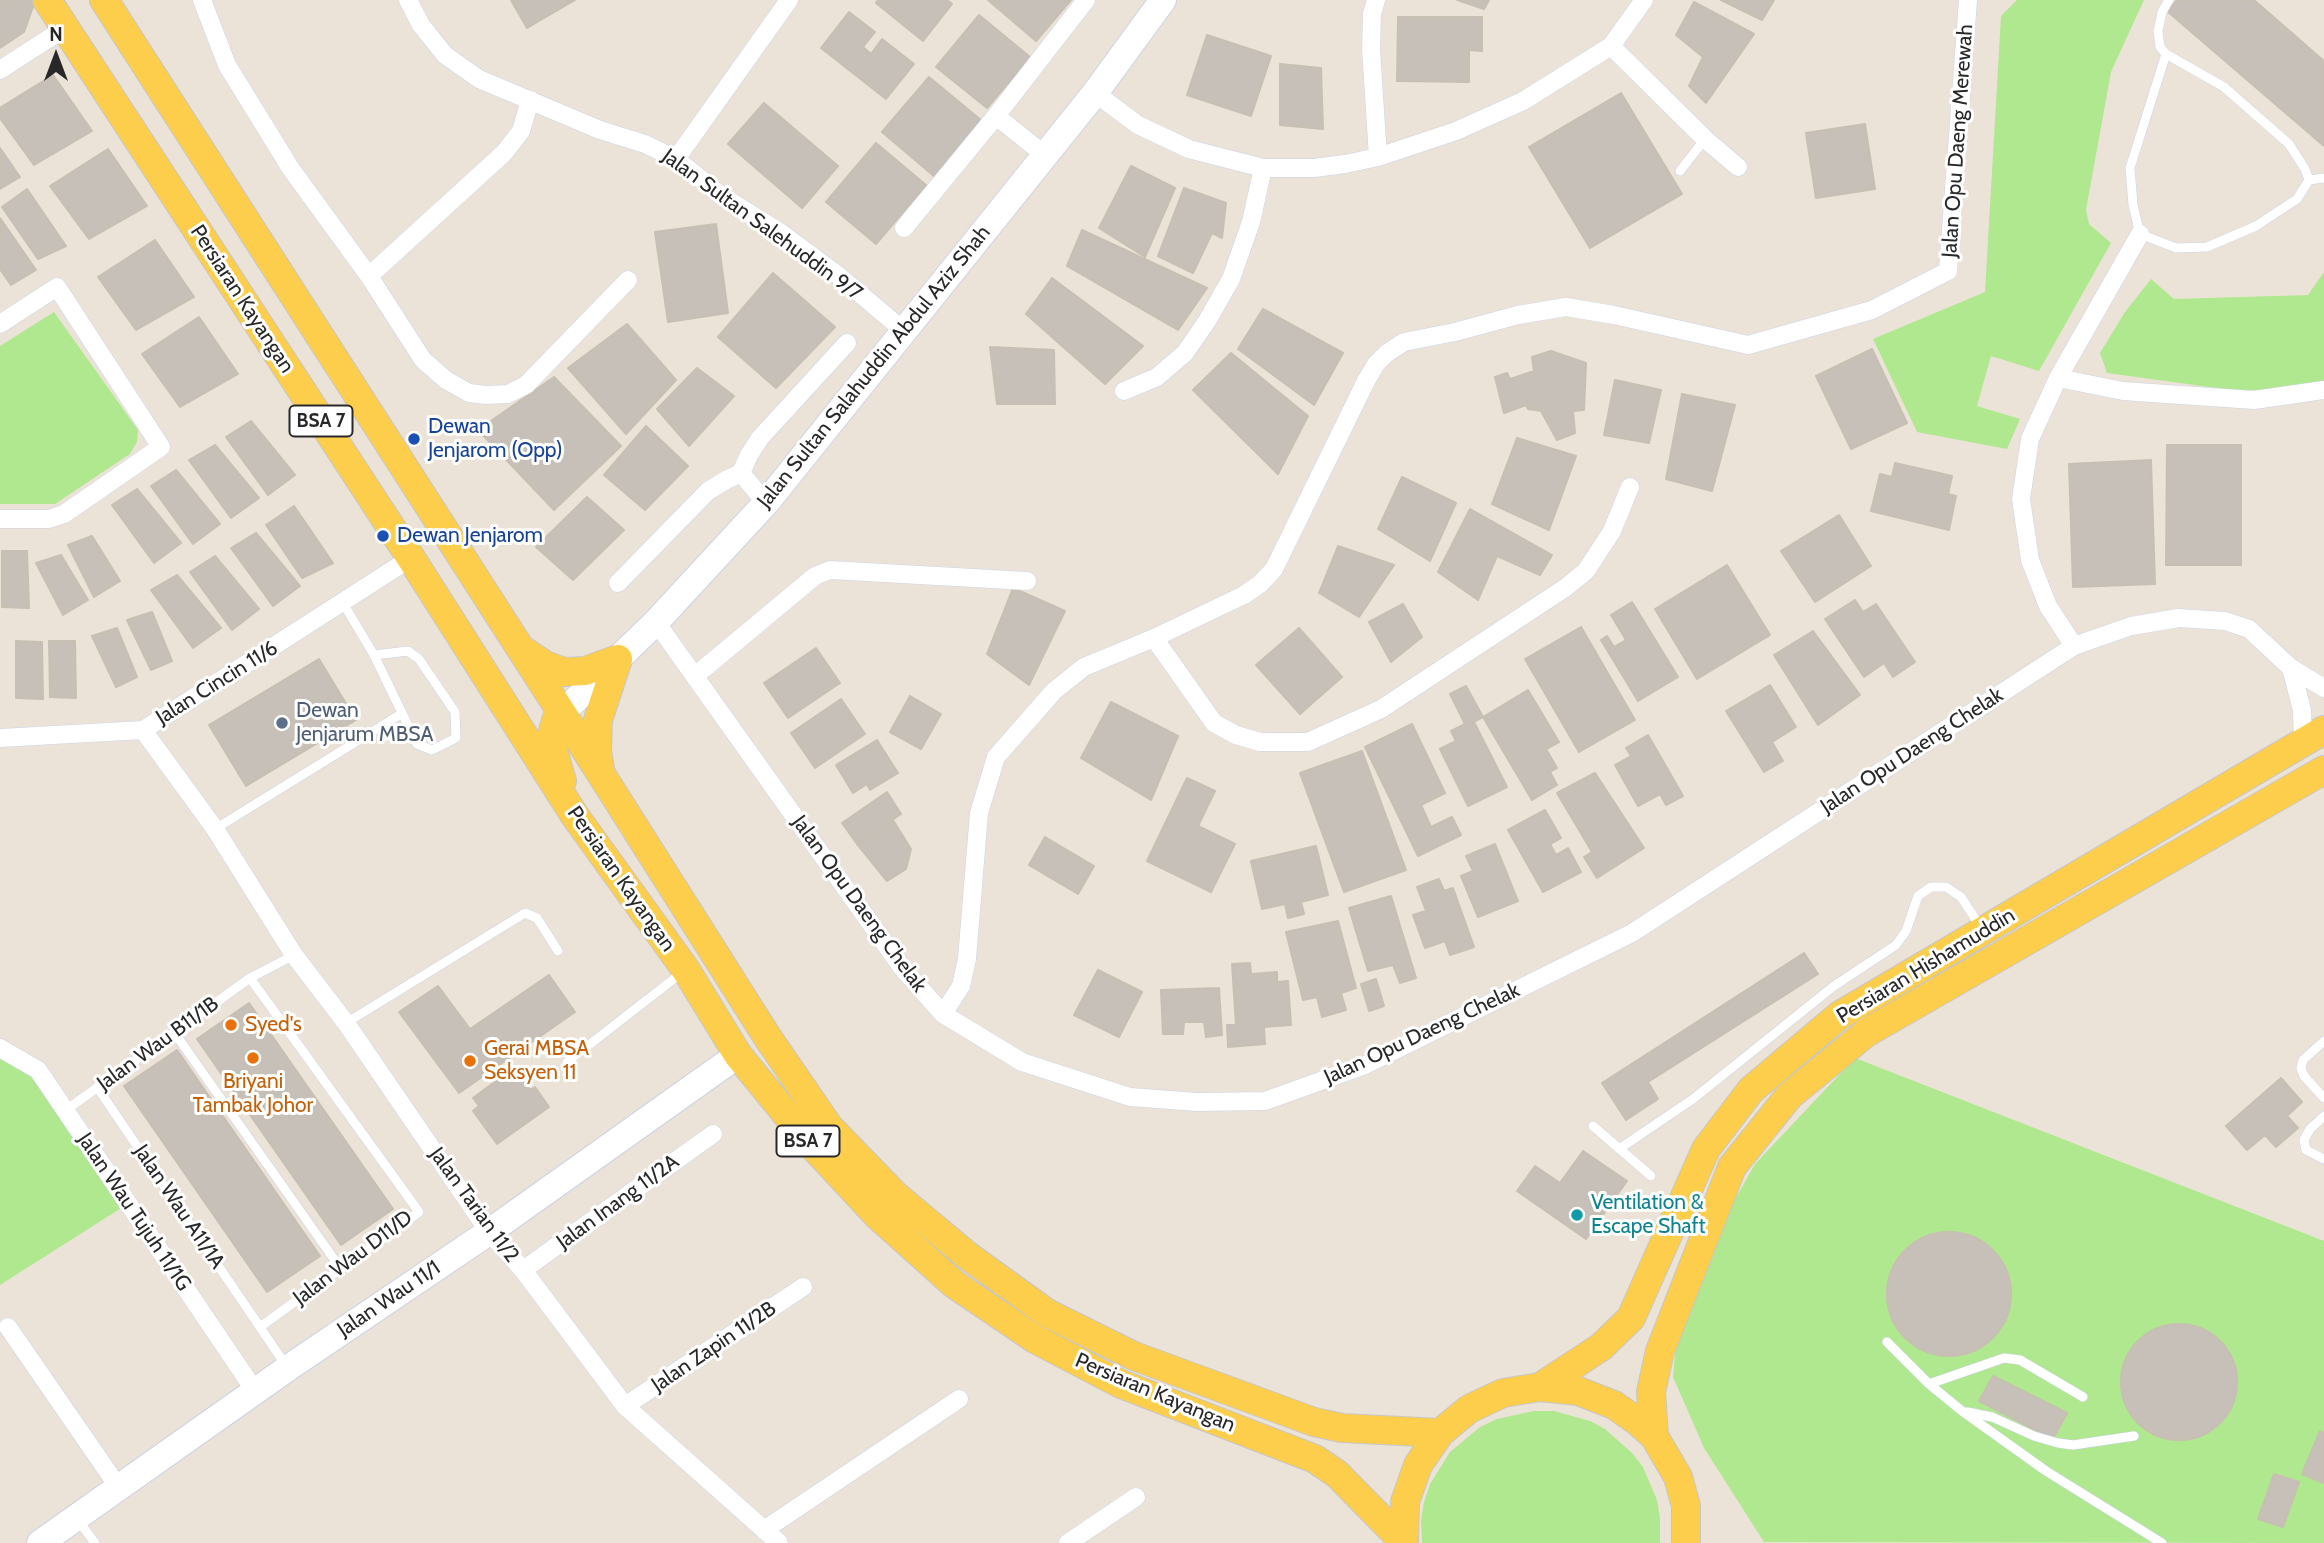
<!DOCTYPE html>
<style>
body{margin:0}
#map{position:relative;width:2324px;height:1543px;overflow:hidden;background:#ece3d8;font-family:Cabin,sans-serif}
canvas{display:block}
.north{position:absolute;left:21px;top:21px;width:70px;height:70px;-webkit-text-stroke:5px #fff;paint-order:stroke;rotate:0deg;font-size:19px;font-weight:700;line-height:28px;text-align:center;color:#282828}
.north::after{content:'';display:block;margin:auto;width:24px;height:32px;background:#282828;clip-path:polygon(50% 0,100% 100%,50% 72%,0 100%)}
</style>
<div id="map">
<canvas width="2324" height="1543"></canvas>
<div class="north">N</div>
</div>
<script>
const ctx = document.querySelector('canvas').getContext('2d');
ctx.lineJoin = 'round';
function fill(path, color) {
  ctx.fillStyle = color;
  ctx.fill(path, 'evenodd');
}
function toPath(rows) {
  const path = new Path2D();
  for (const r of rows) {
    if (r.length === 3) {
      path.moveTo(r[0] + r[2], r[1]);
      path.arc(r[0], r[1], r[2], 0, 2 * Math.PI);
      continue;
    }
    path.moveTo(r[0], r[1]);
    for (let i = 2; i < r.length; i += 2) path.lineTo(r[i], r[i + 1]);
  }
  return path;
}
function stroke(path, color, width, dash) {
  ctx.strokeStyle = color;
  ctx.lineWidth = width;
  ctx.lineCap = dash ? 'butt' : 'round';
  ctx.setLineDash(dash || []);
  ctx.stroke(path);
}
function label(font, color, halo, rows, align = 'center') {
  ctx.font = font + ' Cabin,sans-serif';
  ctx.lineWidth = 6;
  ctx.setLineDash([]);
  ctx.textBaseline = 'middle';
  ctx.strokeStyle = halo;
  ctx.fillStyle = color;
  for (const [text, x, y, turn = 0] of rows) {
    ctx.save();
    ctx.translate(x, y);
    ctx.rotate((+turn || 0) * Math.PI / 180);
    ctx.textAlign = isNaN(turn) ? turn : align;
    if (halo) ctx.strokeText(text, 0, 0);
    ctx.fillText(text, 0, 0);
    ctx.restore();
  }
}
const green = toPath([
 [2017,0,2144,0,2111,72,2086,210,2089,224,2111,243,2039,371,1991,356,1977,406,2020,419,2007,449,1917,432,1873,339,1985,292,2001,16],
 [2324,272,2324,383,2273,390,2231,390,2107,373,2100,353,2125,312,2151,279,2174,299,2308,295],
 [54,312,138,430,137,442,130,454,55,504,0,504,0,346],
 [0,1056,36,1076,126,1205,0,1285],
 [1855,1058,2324,1241,2324,1543,1764,1542,1704,1448,1673,1377,1676,1342,1708,1247,1755,1164],
 [1534,1411,1554,1411,1590,1421,1605,1429,1632,1453,1643,1467,1657,1500,1660,1518,1660,1543,1422,1543,1421,1521,1424,1502,1430,1484,1450,1452,1480,1427,1497,1419]
]);
const building = toPath([
 [0,0,31,0,34,4,24,32,0,48,0,0],
 [511,0,575,0,527,28,511,0],
 [878,0,947,0,952,4,923,41,876,3,878,0],
 [988,0,1071,0,1036,41,988,0],
 [1457,0,1489,0,1484,9,1457,0],
 [1721,0,1774,0,1762,20,1721,0],
 [2177,0,2254,0,2324,61,2324,146,2167,11,2177,0],
 [1694,2,1754,34,1706,103,1689,86,1703,57,1676,35,1694,2],
 [849,12,875,32,863,47,871,54,882,39,914,64,886,99,821,48,849,12],
 [979,15,1030,57,987,108,936,67,979,15],
 [1398,17,1482,17,1482,51,1469,50,1469,82,1397,81,1398,17],
 [1207,35,1271,56,1251,116,1187,95,1207,35],
 [1280,64,1321,68,1323,129,1280,125,1280,64],
 [53,75,92,131,34,165,0,118,0,108,53,75],
 [929,77,982,121,935,177,882,132,929,77],
 [1621,93,1682,194,1590,248,1529,147,1621,93],
 [764,103,838,166,802,208,728,144,764,103],
 [1865,124,1875,189,1816,198,1806,133,1865,124],
 [876,143,926,185,876,244,826,202,876,143],
 [0,148,20,177,0,189,0,148],
 [108,149,147,206,89,239,50,186,108,149],
 [1131,166,1175,188,1145,257,1099,228,1131,166],
 [1184,188,1226,203,1222,238,1212,233,1193,273,1158,256,1184,188],
 [27,189,66,246,38,259,2,207,27,189],
 [0,218,36,270,11,285,0,269,0,218],
 [716,224,728,313,668,322,655,232,716,224],
 [1082,230,1207,288,1178,330,1067,266,1082,230],
 [155,240,194,297,136,330,98,277,155,240],
 [773,273,835,327,776,388,718,337,773,273],
 [1052,278,1143,346,1105,384,1026,314,1052,278],
 [1263,309,1343,353,1314,405,1238,349,1263,309],
 [199,317,238,374,180,407,142,354,199,317],
 [627,324,676,380,626,434,568,368,627,324],
 [990,347,1054,350,1055,404,997,404,990,347],
 [1872,349,1907,423,1851,449,1816,376,1872,349],
 [1551,351,1586,363,1584,410,1573,411,1575,433,1557,440,1541,411,1528,409,1526,405,1504,413,1495,377,1507,373,1510,379,1534,371,1532,357,1551,351],
 [1231,353,1308,416,1278,474,1193,390,1231,353],
 [697,368,734,396,689,446,657,409,697,368],
 [554,377,621,446,554,510,478,430,554,377],
 [1615,380,1661,390,1649,443,1604,435,1615,380],
 [1682,394,1735,405,1712,491,1666,479,1682,394],
 [251,421,295,475,268,495,226,437,251,421],
 [646,426,688,466,645,510,604,475,646,426],
 [1517,438,1576,456,1549,530,1492,504,1517,438],
 [215,445,259,498,231,518,189,460,215,445],
 [2167,445,2241,445,2241,565,2166,565,2167,445],
 [2151,460,2155,584,2073,587,2069,464,2151,460],
 [1895,463,1952,476,1948,494,1956,496,1949,530,1871,511,1880,474,1892,477,1895,463],
 [176,470,220,524,193,544,151,486,176,470],
 [1402,477,1456,503,1430,561,1378,529,1402,477],
 [137,489,181,543,154,563,112,505,137,489],
 [587,497,624,530,573,580,536,547,587,497],
 [294,506,333,563,302,578,266,525,294,506],
 [1470,509,1552,555,1540,575,1497,556,1478,600,1438,572,1470,509],
 [1839,515,1871,566,1815,602,1781,551,1839,515],
 [256,533,300,586,273,606,231,548,256,533],
 [92,536,120,581,94,597,68,545,92,536],
 [1338,546,1394,565,1359,617,1319,593,1338,546],
 [2,551,27,551,29,608,2,607,2,551],
 [61,555,88,600,63,615,36,563,61,555],
 [215,556,259,609,232,630,190,572,215,556],
 [1727,565,1770,635,1697,679,1655,609,1727,565],
 [177,575,221,628,193,648,151,590,177,575],
 [1013,588,1065,611,1029,685,987,654,1013,588],
 [1855,600,1863,612,1876,604,1915,662,1893,677,1884,663,1864,677,1825,619,1855,600],
 [1632,602,1678,677,1638,701,1601,640,1607,636,1614,647,1626,640,1611,615,1632,602],
 [1403,604,1422,637,1391,662,1369,622,1403,604],
 [152,612,172,661,151,670,127,620,152,612],
 [1581,627,1635,720,1579,752,1525,659,1581,627],
 [117,628,137,677,116,687,92,636,117,628],
 [1299,628,1342,677,1300,714,1256,665,1299,628],
 [1813,631,1860,695,1818,725,1774,655,1813,631],
 [16,641,42,642,43,699,16,698,16,641],
 [49,641,75,641,76,698,50,697,49,641],
 [816,648,840,683,788,718,764,683,816,648],
 [319,659,356,720,246,786,209,725,319,659],
 [1770,685,1796,727,1772,742,1783,761,1764,772,1726,711,1770,685],
 [1466,686,1483,717,1474,722,1507,787,1468,806,1440,749,1456,741,1451,731,1465,724,1450,694,1466,686],
 [1528,690,1559,742,1546,749,1557,768,1550,772,1557,785,1532,800,1483,717,1528,690],
 [910,696,941,714,921,749,890,732,910,696],
 [841,699,865,734,815,768,791,733,841,699],
 [1111,702,1178,736,1151,800,1081,758,1111,702],
 [1412,724,1445,793,1421,805,1431,827,1452,817,1461,835,1418,856,1365,747,1412,724],
 [1648,735,1683,796,1666,805,1660,794,1638,806,1615,765,1631,756,1626,748,1648,735],
 [877,740,898,773,870,790,867,784,853,793,836,765,877,740],
 [1362,751,1406,870,1344,892,1300,773,1362,751],
 [1595,773,1644,848,1597,878,1584,857,1592,852,1557,793,1595,773],
 [1187,778,1215,791,1198,826,1235,844,1211,892,1147,861,1187,778],
 [887,792,901,814,857,844,842,823,887,792],
 [1545,810,1561,838,1550,844,1556,855,1568,848,1581,872,1543,892,1508,830,1545,810],
 [893,820,911,849,906,869,887,881,857,844,893,820],
 [1045,837,1094,866,1078,894,1029,865,1045,837],
 [1495,844,1518,901,1478,917,1461,876,1473,871,1466,856,1495,844],
 [1316,846,1328,895,1301,902,1304,914,1288,918,1285,904,1262,909,1251,861,1316,846],
 [1439,879,1444,891,1453,888,1474,947,1450,955,1445,941,1425,948,1413,915,1426,911,1417,887,1439,879],
 [1391,896,1416,978,1400,983,1393,965,1368,971,1349,908,1391,896],
 [1338,921,1356,988,1341,993,1346,1010,1322,1017,1317,997,1303,1000,1286,932,1338,921],
 [1804,953,1818,974,1648,1082,1658,1099,1626,1120,1602,1083,1804,953],
 [1250,963,1251,974,1277,972,1277,982,1288,981,1291,1025,1264,1027,1265,1044,1228,1047,1227,1025,1236,1025,1232,964,1250,963],
 [1098,970,1142,992,1119,1037,1074,1015,1098,970],
 [549,975,575,1012,459,1093,399,1012,438,986,470,1029,549,975],
 [1376,979,1384,1006,1369,1011,1361,984,1376,979],
 [1219,988,1222,1035,1206,1037,1204,1022,1184,1022,1183,1034,1163,1034,1161,990,1219,988],
 [249,1003,393,1209,341,1245,197,1039,249,1003],
 [177,1050,320,1256,267,1292,124,1086,177,1050],
 [512,1069,530,1090,535,1087,549,1107,497,1144,473,1111,479,1106,473,1098,512,1069],
 [2281,1078,2302,1102,2287,1116,2298,1128,2276,1147,2265,1135,2247,1150,2226,1126,2281,1078],
 [1583,1151,1627,1181,1586,1239,1517,1191,1535,1166,1560,1183,1583,1151],
 [1949,1294,62],
 [2179,1382,58],
 [1993,1376,2067,1413,2053,1439,1979,1401,1993,1376],
 [2320,1431,2324,1433,2324,1483,2302,1474,2320,1431],
 [2274,1474,2299,1482,2283,1527,2258,1519,2274,1474]
]);
const lane = toPath([
 [2169,0,2162,12,2158,31,2160,47,2166,54,2224,87,2289,144,2305,169,2309,180],
 [2166,54,2130,168,2133,205,2140,234,2176,248,2207,247,2256,226,2297,199,2309,180,2324,178],
 [1680,171,1705,139],
 [343,603,374,655,417,744,432,750,456,738,455,712,419,659,408,651,374,655],
 [215,829,401,714],
 [250,978,419,1212,260,1327],
 [346,1023,525,913,537,918,558,951],
 [174,1032,341,1269],
 [2324,1041,2303,1060,2301,1068,2304,1076,2324,1098],
 [567,1062,684,971],
 [97,1087,287,1367],
 [66,1110,250,978,294,955],
 [2324,1116,2310,1129,2304,1140,2306,1150,2324,1159],
 [1593,1126,1651,1176],
 [1619,1149,1693,1099,1834,986,1896,945,1906,931,1918,896,1931,887,1946,887,1961,897,1982,929],
 [1887,1342,1929,1384,1962,1411,2046,1471,2162,1543],
 [1929,1384,2004,1358,2020,1360,2083,1397],
 [1967,1412,1992,1417,2034,1436,2058,1443,2073,1445,2134,1436],
 [77,1519,95,1543]
]);
const street = toPath([
 [202,0,227,65,291,169,369,276,423,360,446,380,469,393,486,395,508,394,526,385,628,280],
 [408,0,421,25,445,55,479,79,600,130,645,144,676,159,723,197,781,233,839,276,904,331],
 [1376,0,1372,14,1371,49,1378,157],
 [1611,46,1705,139,1738,167],
 [0,70,65,28],
 [1095,93,1138,125,1189,149,1263,168,1314,168,1345,164,1378,157,1456,131,1523,101,1611,46,1644,0],
 [996,116,1046,156],
 [676,159,789,0],
 [904,228,996,116,1086,0],
 [369,276,504,153,521,131,530,100],
 [0,324,57,287,161,447,64,514,49,519,0,519],
 [2058,378,2123,391,2254,400,2324,390],
 [1124,391,1157,377,1185,353,1207,321,1231,279,1251,222,1263,168],
 [741,473,749,455,760,438,847,343],
 [618,583,708,491,726,480,741,473,766,503],
 [656,622,903,969,943,1014,1022,1062,1130,1097,1197,1102,1265,1101,1365,1065,1632,933,2074,646,2131,626,2179,618,2225,621,2249,629,2291,668,2324,688],
 [1154,638,1214,723,1236,735,1260,742,1308,742,1381,709,1565,588,1586,571,1612,531,1630,487],
 [2074,646,2048,606,2030,560,2021,499,2030,439,2058,378,2140,234],
 [2291,668,2302,710,2303,742],
 [695,676,815,576,830,570,1027,581],
 [143,730,215,829,294,955,346,1023,489,1232,523,1270,625,1406,779,1543],
 [0,738,143,730,411,558],
 [943,1014,961,986,967,959,979,813,996,757,1054,691,1084,667,1154,638,1244,595,1260,584,1274,569,1366,381,1376,364,1387,353,1404,342,1455,332,1518,315,1566,307,1614,315,1748,345,1872,310,1948,271,1968,0],
 [0,1048,38,1070,255,1391],
 [523,1270,713,1134],
 [8,1327,119,1488],
 [625,1406,803,1287],
 [764,1530,959,1399],
 [1068,1543,1136,1497]
]);
const secondary = toPath([
 [561,714,656,622,766,503,1095,93,1163,0],
 [40,1543,288,1368,489,1232,738,1055]
]);
const primary = toPath([
 [47,0,411,558,575,816,686,970,738,1055,809,1142,877,1215,954,1284,1035,1339,1121,1384,1315,1459,1337,1474,1403,1541],
 [104,0,601,774,768,1038,829,1127,895,1195,968,1256,1047,1313,1134,1356,1314,1422,1342,1428,1440,1433],
 [524,651,545,665,564,672,585,671,618,659],
 [561,714,556,720,552,735,552,747,562,781],
 [600,768,597,751,598,720,618,659],
 [1540,1387,1601,1347,1631,1318,1706,1149,1751,1090,1840,1015,2324,730],
 [1654,1436,1651,1392,1660,1351,1732,1167,1789,1096,1866,1033,2324,770],
 [1404,1543,1405,1502,1418,1465,1440,1433,1469,1409,1503,1393,1540,1387,1578,1391,1614,1405,1637,1421,1654,1436,1678,1477,1686,1506,1686,1543]
]);
const markers = [
 [414,439,7,"#1a4fb4"],
 [383,536,7,"#1a4fb4"],
 [282,723,7,"#5c6f8a"],
 [231,1025,7,"#e8710a"],
 [253,1058,7,"#e8710a"],
 [470,1061,7,"#e8710a"],
 [1577,1215,7,"#0f9aa8"]
];
const shields = [
 [321,421,63],
 [808,1141,63]
];
const shieldNames = [
 ["BSA 7",321,421],
 ["BSA 7",808,1141]
];
const streetNames = [
 ["Jalan Opu Daeng Merewah",1958,141,-86],
 ["Jalan Sultan Salehuddin 9/7",762,225,36],
 ["Persiaran Kayangan",242,299,57],
 ["Jalan Sultan Salahuddin Abdul Aziz Shah",874,367,-51],
 ["Jalan Cincin 11/6",217,683,-32],
 ["Jalan Opu Daeng Chelak",1912,751,-33],
 ["Persiaran Kayangan",621,879,55],
 ["Jalan Opu Daeng Chelak",859,904,54],
 ["Persiaran Hishamuddin",1926,966,-31],
 ["Jalan Opu Daeng Chelak",1422,1034,-25],
 ["Jalan Wau B11/1B",158,1044,-36],
 ["Jalan Inang 11/2A",618,1202,-36],
 ["Jalan Tarian 11/2",474,1205,54],
 ["Jalan Wau A11/1A",179,1207,56],
 ["Jalan Wau Tujuh 11/1G",134,1212,56],
 ["Jalan Wau D11/D",353,1258,-37],
 ["Jalan Wau 11/1",389,1299,-34],
 ["Jalan Zapin 11/2B",714,1347,-34],
 ["Persiaran Kayangan",1155,1393,23]
];
const transitNames = [
 ["Dewan",428,427],
 ["Jenjarom (Opp)",428,451],
 ["Dewan Jenjarom",397,536]
];
const serviceNames = [
 ["Dewan",296,711],
 ["Jenjarum MBSA",296,735]
];
const foodNames = [
 ["Syed's",245,1025],
 ["Gerai MBSA",484,1049],
 ["Seksyen 11",484,1073],
 ["Briyani",253,1082,"center"],
 ["Tambak Johor",253,1106,"center"]
];
const cultureNames = [
 ["Ventilation &",1591,1203],
 ["Escape Shaft",1591,1227]
];
fill(green, '#b0e88f');
fill(building, '#c7c0b8');
stroke(building, '#c7bfb2', 2);
stroke(lane, '#cdd2e3', 10);
stroke(street, '#cdd2e3', 19);
stroke(secondary, '#cdd2e3', 28);
stroke(primary, '#c7c7c7', 30);
stroke(lane, '#fff', 9);
stroke(street, '#fff', 18);
stroke(secondary, '#fff', 26);
stroke(primary, '#fcce4c', 28);
for (const [x, y, r, color] of markers) {
  const dot = new Path2D();
  dot.arc(x, y, r, 0, 2 * Math.PI);
  ctx.fillStyle = color;
  ctx.fill(dot);
  stroke(dot, '#fff', 2.5);
}
for (const [x, y, w] of shields) {
  const box = new Path2D();
  box.roundRect(x - w / 2, y - 15.5, w, 31, 5);
  ctx.fillStyle = '#fff';
  ctx.fill(box);
  stroke(box, '#282828', 2);
}
label('bold 19px', '#282828', null, shieldNames);
label('21px', '#282828', '#fff', streetNames);
label('21px', '#164399', '#fff', transitNames, 'left');
label('21px', '#4e5e75', '#fff', serviceNames, 'left');
label('21px', '#c56008', '#fff', foodNames, 'left');
label('21px', '#0d838f', '#fff', cultureNames, 'left');
</script>
